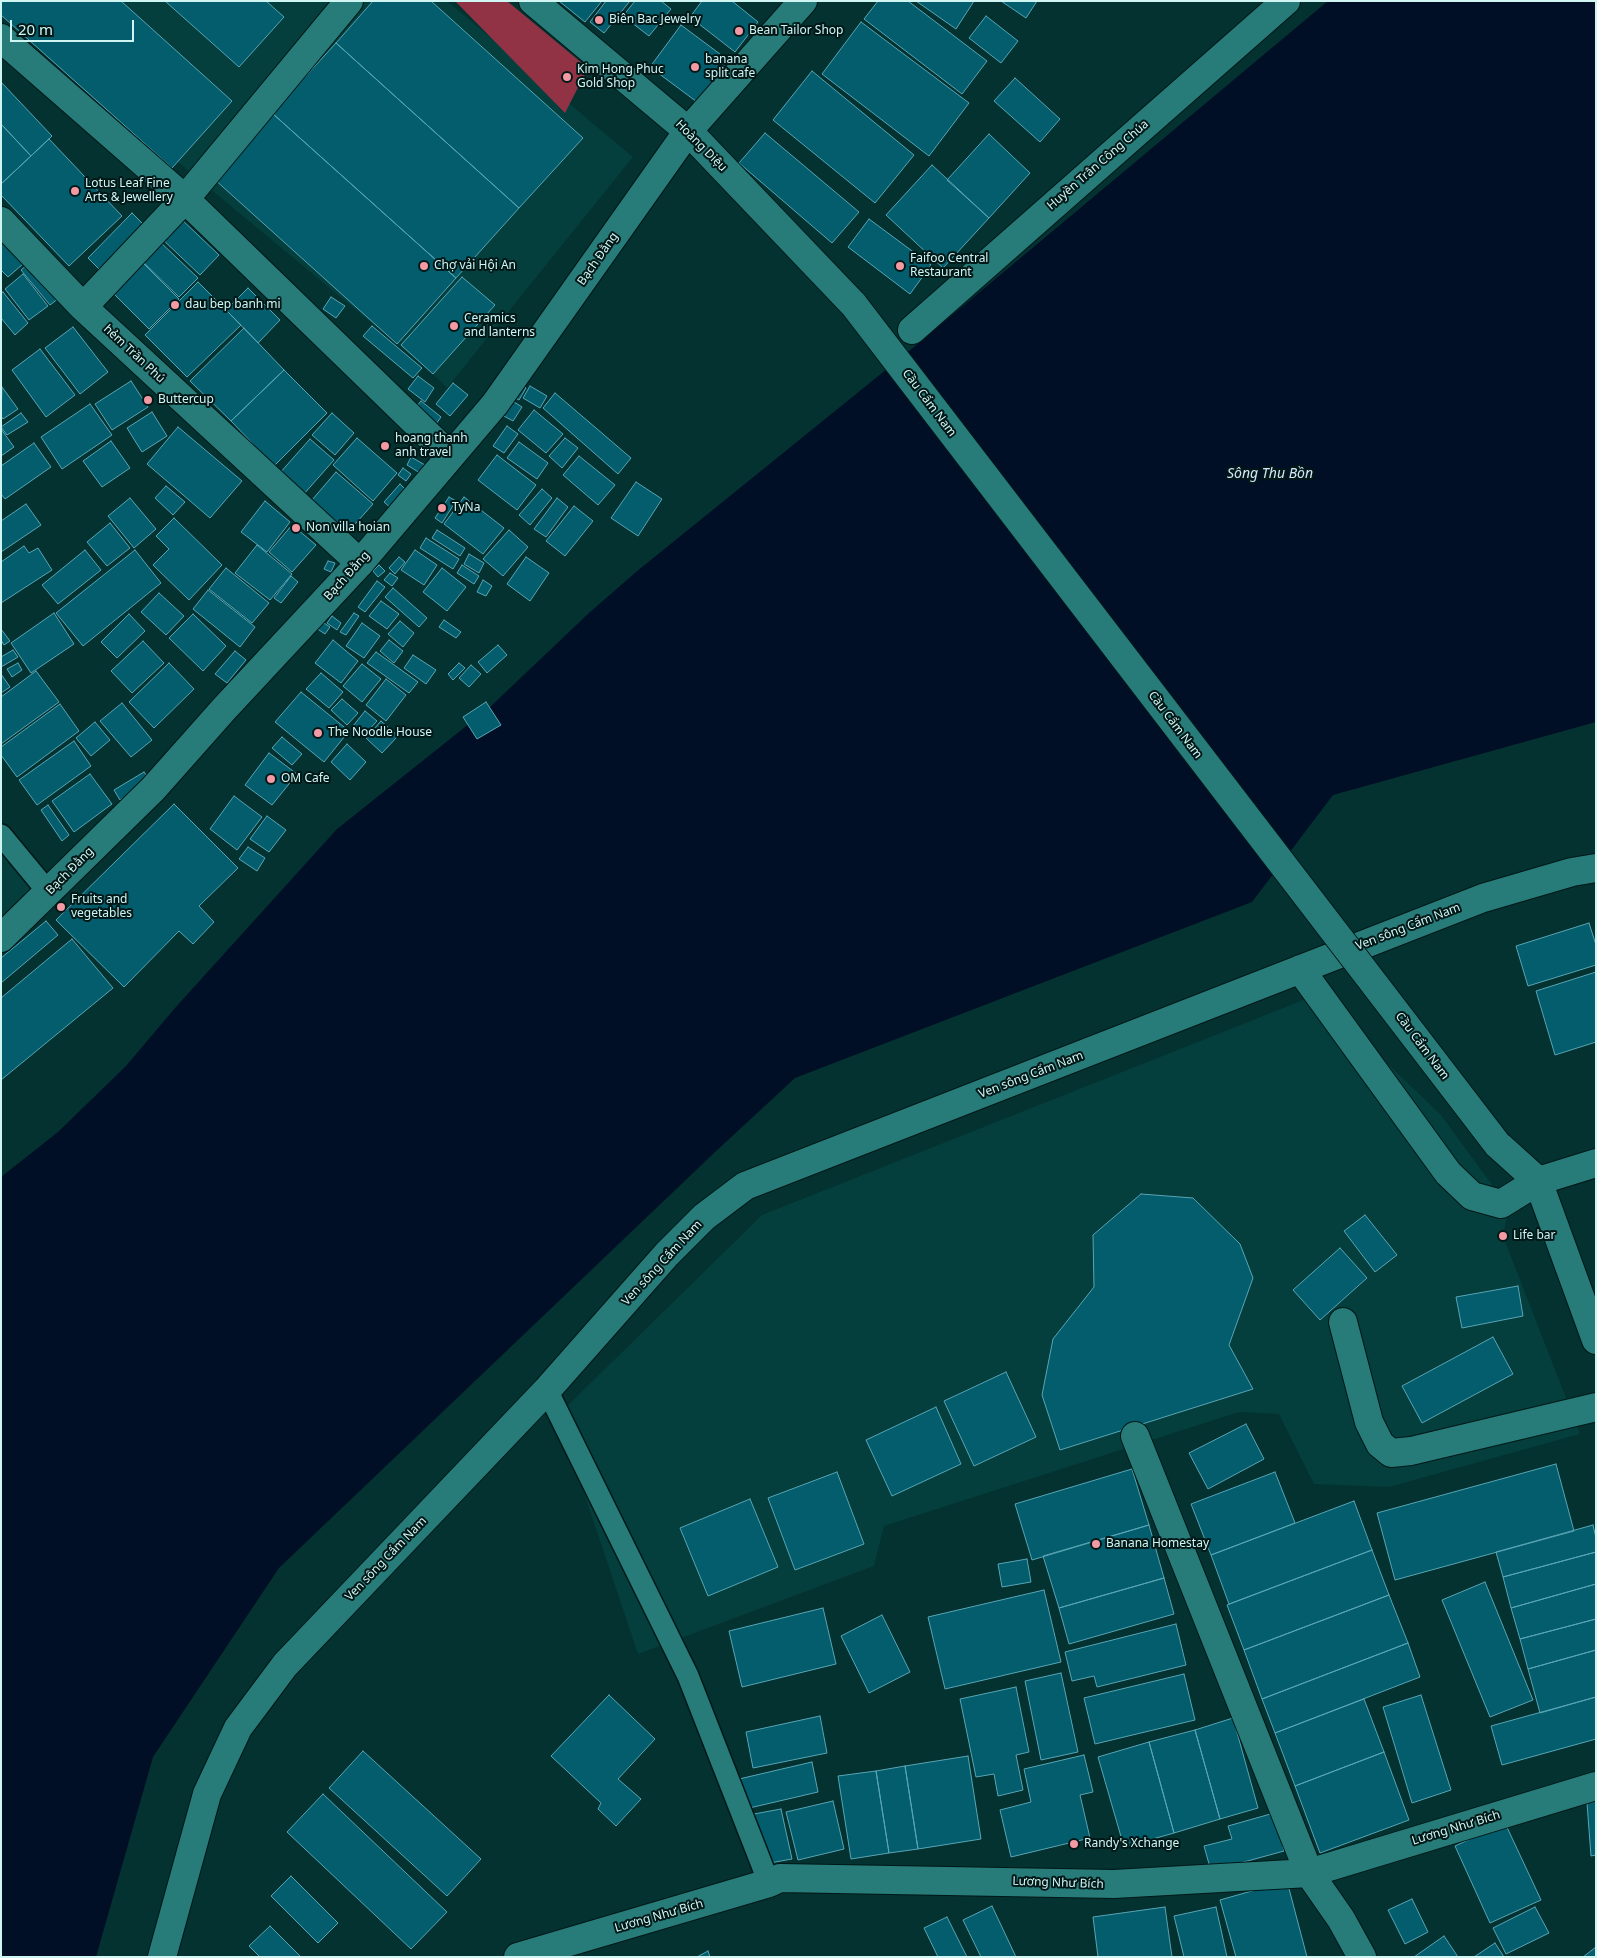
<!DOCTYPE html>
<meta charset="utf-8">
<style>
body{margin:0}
#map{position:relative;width:1597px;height:1958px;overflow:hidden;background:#033231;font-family:"Noto Sans",sans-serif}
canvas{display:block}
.frame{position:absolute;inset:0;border:2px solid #d0f6f4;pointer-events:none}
.scale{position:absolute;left:10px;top:20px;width:124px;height:22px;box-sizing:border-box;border:2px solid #d0f6f4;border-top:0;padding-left:6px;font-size:15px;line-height:18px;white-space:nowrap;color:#d0f6f4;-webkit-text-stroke:4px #001817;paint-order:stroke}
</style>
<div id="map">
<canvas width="1597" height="1958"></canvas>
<div class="frame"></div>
<div class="scale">20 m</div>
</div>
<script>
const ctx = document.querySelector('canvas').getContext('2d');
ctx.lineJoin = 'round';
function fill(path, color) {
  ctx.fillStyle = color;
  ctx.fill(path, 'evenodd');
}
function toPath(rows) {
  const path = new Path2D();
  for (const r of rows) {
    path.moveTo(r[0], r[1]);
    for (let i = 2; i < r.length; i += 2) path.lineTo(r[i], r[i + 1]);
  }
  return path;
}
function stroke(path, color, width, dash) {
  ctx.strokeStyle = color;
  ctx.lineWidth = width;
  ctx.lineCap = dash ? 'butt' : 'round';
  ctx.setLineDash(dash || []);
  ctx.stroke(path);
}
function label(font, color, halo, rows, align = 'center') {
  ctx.font = font + ' "Noto Sans",sans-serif';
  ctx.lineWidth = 4;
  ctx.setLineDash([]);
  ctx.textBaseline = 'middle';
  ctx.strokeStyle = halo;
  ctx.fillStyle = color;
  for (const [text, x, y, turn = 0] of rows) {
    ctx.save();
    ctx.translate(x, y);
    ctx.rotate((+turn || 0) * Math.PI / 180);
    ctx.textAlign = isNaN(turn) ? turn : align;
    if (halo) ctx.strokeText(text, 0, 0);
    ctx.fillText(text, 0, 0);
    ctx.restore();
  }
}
const built = toPath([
 [1,1,447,1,633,157,447,388,433,374,1,15],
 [1,847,38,894,1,930],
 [1316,995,1441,1115,1509,1208,1503,1236,1580,1434,1389,1487,1314,1484,1279,1414,1239,1412,884,1526,874,1566,638,1654,558,1415,762,1215]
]);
const forest = toPath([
 [455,1,507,1,588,68,565,113]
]);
const water = toPath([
 [1328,1,1596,1,1596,722,1333,795,1252,902,795,1078,714,1153,279,1568,153,1757,96,1957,1,1957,1,1177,58,1132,126,1066,175,1008,337,829,489,708,589,613,636,572,908,352]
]);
const building = toPath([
 [1,1,121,1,232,101,172,168,1,15,1,1],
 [165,1,266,1,284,17,239,67,165,1],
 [373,1,431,1,583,138,519,208,336,43,373,1],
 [559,1,602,1,585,22,559,1],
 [606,1,630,1,604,33,590,22,606,1],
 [635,1,661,1,671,9,649,36,623,16,635,1],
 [702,1,732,1,758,22,735,52,690,17,702,1],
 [878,1,908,1,987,61,962,94,864,19,878,1],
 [916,1,974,1,956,29,916,1],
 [1001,1,1037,1,1026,18,1001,1],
 [986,16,1018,41,1001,63,969,38,986,16],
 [861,22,969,103,929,156,822,74,861,22],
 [681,25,728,60,697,102,650,67,681,25],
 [336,43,519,208,456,278,272,113,336,43],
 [812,71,914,155,875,203,773,120,812,71],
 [1015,78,1060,119,1040,142,994,101,1015,78],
 [1,82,52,136,31,156,1,124,1,82],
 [272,113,456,278,397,344,213,178,272,113],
 [1,124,31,156,1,184,1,124],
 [765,133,859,212,832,243,739,163,765,133],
 [989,134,1030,173,989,218,947,180,989,134],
 [49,139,122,216,69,266,1,195,1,184,49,139],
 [932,165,989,218,943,268,886,215,932,165],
 [132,213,150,231,106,276,88,258,132,213],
 [179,217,219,255,200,275,160,237,179,217],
 [869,219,931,265,910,294,848,247,869,219],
 [157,239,198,278,179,297,139,258,157,239],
 [1,241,23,264,8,277,1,270,1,241],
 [34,259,63,295,50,305,21,270,34,259],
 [139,259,179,299,149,329,109,289,139,259],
 [23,274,48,306,29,320,5,289,23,274],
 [462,277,495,305,433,374,401,345,462,277],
 [198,282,241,325,187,377,145,335,198,282],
 [248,288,280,320,258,343,226,310,248,288],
 [3,292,28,323,15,335,1,318,1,293,3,292],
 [331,297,345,306,336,318,323,309,331,297],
 [372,326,422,368,413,378,363,336,372,326],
 [73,327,108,372,80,394,45,348,73,327],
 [244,328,284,370,231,421,190,381,244,328],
 [40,349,75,395,46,417,12,370,40,349],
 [284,370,327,413,274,466,231,421,284,370],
 [418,376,434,388,425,402,408,389,418,376],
 [131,381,148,407,112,430,95,404,131,381],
 [517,382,526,388,519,400,510,395,517,382],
 [453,383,468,395,450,416,436,404,453,383],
 [530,386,547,396,540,408,523,398,530,386],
 [2,387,18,409,3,419,1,416,2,387],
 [555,393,631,458,618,474,543,408,555,393],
 [511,400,522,407,513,421,502,415,511,400],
 [421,401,441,417,433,428,412,412,421,401],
 [90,404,112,435,62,469,41,437,90,404],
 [534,410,563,434,546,453,518,430,534,410],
 [152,412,167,436,142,452,127,428,152,412],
 [21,413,28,422,7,435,1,427,21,413],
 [332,413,354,433,335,455,312,435,332,413],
 [507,426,518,434,504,453,493,446,507,426],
 [178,427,242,481,210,518,147,464,178,427],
 [1,429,14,447,1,456,1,429],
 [357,438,397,473,373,501,333,465,357,438],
 [565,438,578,448,562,468,549,456,565,438],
 [310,439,334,460,303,495,279,474,310,439],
 [111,441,130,468,102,487,83,461,111,441],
 [519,442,548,463,537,479,507,458,519,442],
 [34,443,51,467,5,499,1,494,1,466,34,443],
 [497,455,536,485,517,510,478,480,497,455],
 [579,456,615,485,598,505,563,475,579,456],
 [411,457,425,465,420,473,407,465,411,457],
 [403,468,411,474,406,481,398,475,403,468],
 [336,472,373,504,348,532,312,500,336,472],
 [636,482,662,499,638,536,611,518,636,482],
 [400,484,409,493,393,510,384,502,400,484],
 [166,486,185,502,173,515,155,498,166,486],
 [542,489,552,498,530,525,519,515,542,489],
 [449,497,456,501,442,523,435,518,449,497],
 [464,497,504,528,483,554,444,524,464,497],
 [130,498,156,529,134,548,108,516,130,498],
 [557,498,568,507,546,537,534,529,557,498],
 [265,501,290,522,267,552,241,532,265,501],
 [26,504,41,525,1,552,1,521,26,504],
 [574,506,593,521,565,556,546,541,574,506],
 [174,518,222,565,189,600,153,565,169,549,156,536,174,518],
 [110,523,130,548,107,566,87,542,110,523],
 [292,525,316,545,292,572,269,552,292,525],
 [437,530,465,548,460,556,432,538,437,530],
 [509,530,528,547,503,576,483,559,509,530],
 [426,538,459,559,453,569,420,548,426,538],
 [257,545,292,574,270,600,235,573,257,545],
 [24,546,29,553,38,548,52,570,1,603,1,562,24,546],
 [85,550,101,570,58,604,42,585,85,550],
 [135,550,161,583,83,646,56,613,135,550],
 [415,550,437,565,424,585,401,570,415,550],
 [469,554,484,563,479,573,464,564,469,554],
 [399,557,405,562,395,574,389,568,399,557],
 [526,557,549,573,530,601,507,584,526,557],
 [328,561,335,563,331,572,324,569,328,561],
 [379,565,385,571,378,577,373,571,379,565],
 [462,565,479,576,474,584,457,573,462,565],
 [226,568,269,603,252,623,209,589,226,568],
 [442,568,466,587,447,611,423,592,442,568],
 [390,573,398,578,392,586,384,580,390,573],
 [291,576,298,582,281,603,274,598,291,576],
 [483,580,492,586,486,596,477,592,483,580],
 [377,581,385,587,365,612,358,607,377,581],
 [393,588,427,618,419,627,385,597,393,588],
 [208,590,255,627,240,647,193,609,208,590],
 [159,593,184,616,166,635,141,612,159,593],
 [381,601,399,614,387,629,369,616,381,601],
 [54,613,74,644,31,673,11,643,54,613],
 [354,613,359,616,346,635,340,632,354,613],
 [129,614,145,631,117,658,101,642,129,614],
 [193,614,226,646,203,671,169,638,193,614],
 [332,616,341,623,337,630,327,623,332,616],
 [444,620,461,632,456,638,439,627,444,620],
 [321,621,330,627,325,634,316,628,321,621],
 [400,621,414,633,403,647,388,634,400,621],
 [362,623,380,636,364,658,346,646,362,623],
 [1,629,10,641,4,645,1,640,1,629],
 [333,640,358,661,341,683,315,663,333,640],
 [389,640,403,651,394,663,380,651,389,640],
 [143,641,164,663,132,693,111,671,143,641],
 [498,645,507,655,487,673,478,662,498,645],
 [13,650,18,657,1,667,1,657,13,650],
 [235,651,246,660,227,683,215,674,235,651],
 [376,652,418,682,409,693,367,663,376,652],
 [413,655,436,670,426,684,404,668,413,655],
 [18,663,22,670,12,677,7,669,18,663],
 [169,663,194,689,154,728,129,702,169,663],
 [459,663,465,668,453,680,448,674,459,663],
 [362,664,381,679,362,702,343,686,362,664],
 [471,665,481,674,469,687,459,678,471,665],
 [36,671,59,702,1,744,1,697,36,671],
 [321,673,343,692,329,708,306,689,321,673],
 [1,674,10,687,1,693,1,674],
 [386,679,406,695,386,721,366,705,386,679],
 [301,692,349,731,324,762,275,722,301,692],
 [342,699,358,713,347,725,331,710,342,699],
 [486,702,501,725,477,739,463,717,486,702],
 [122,703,152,740,131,757,100,721,122,703],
 [60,704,79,731,17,777,1,755,1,747,60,704],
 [365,711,377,721,364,735,353,726,365,711],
 [381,721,398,736,382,753,366,738,381,721],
 [95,722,110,740,91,756,76,738,95,722],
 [282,737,302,754,292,765,272,748,282,737],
 [74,741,91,766,37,805,19,780,74,741],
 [347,744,366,762,350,780,331,762,347,744],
 [269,753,297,774,272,805,245,785,269,753],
 [144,772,151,782,120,800,114,790,144,772],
 [90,774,112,804,74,832,52,801,90,774],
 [234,796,262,817,237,850,210,829,234,796],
 [174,804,238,868,199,906,214,922,193,944,179,931,124,987,56,920,174,804],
 [48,805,69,835,62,841,41,810,48,805],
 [267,816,286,830,269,852,250,839,267,816],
 [248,847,265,858,257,871,239,859,248,847],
 [46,921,58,935,1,983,1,958,46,921],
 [1589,923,1596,945,1596,965,1528,986,1516,946,1589,923],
 [72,939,113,988,1,1080,1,998,72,939],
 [1596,972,1596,1042,1555,1055,1536,991,1596,972],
 [1141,1194,1193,1198,1240,1244,1253,1278,1229,1345,1253,1389,1060,1450,1042,1395,1053,1339,1094,1287,1093,1235,1141,1194],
 [1365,1215,1397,1255,1375,1272,1344,1231,1365,1215],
 [1340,1248,1367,1278,1320,1320,1293,1290,1340,1248],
 [1518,1286,1523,1316,1462,1328,1456,1297,1518,1286],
 [1493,1337,1513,1374,1422,1423,1402,1386,1493,1337],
 [1006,1372,1036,1437,974,1466,944,1401,1006,1372],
 [936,1407,961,1464,892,1496,866,1440,936,1407],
 [1246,1424,1264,1459,1208,1489,1189,1453,1246,1424],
 [1556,1464,1574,1531,1395,1580,1377,1513,1556,1464],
 [1132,1469,1149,1525,1032,1560,1015,1504,1132,1469],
 [837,1472,864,1544,795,1570,768,1498,837,1472],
 [1275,1472,1295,1523,1211,1555,1191,1504,1275,1472],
 [750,1499,778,1567,708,1596,680,1528,750,1499],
 [1354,1501,1372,1550,1229,1604,1211,1555,1354,1501],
 [1149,1525,1164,1578,1059,1608,1043,1556,1149,1525],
 [1593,1525,1596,1538,1596,1552,1503,1577,1496,1552,1593,1525],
 [1372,1550,1389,1595,1244,1650,1227,1605,1372,1550],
 [1596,1552,1596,1584,1511,1608,1503,1577,1596,1552],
 [1027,1559,1031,1582,1002,1587,998,1564,1027,1559],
 [1164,1578,1174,1614,1069,1644,1059,1608,1164,1578],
 [1485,1582,1533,1700,1490,1717,1442,1600,1485,1582],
 [1596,1584,1596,1619,1520,1639,1511,1608,1596,1584],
 [1044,1590,1061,1662,945,1689,928,1617,1044,1590],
 [1389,1595,1408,1643,1262,1699,1244,1650,1389,1595],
 [823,1608,836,1664,742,1687,729,1631,823,1608],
 [882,1615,910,1672,869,1693,841,1636,882,1615],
 [1596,1619,1596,1650,1528,1669,1520,1639,1596,1619],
 [1176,1624,1186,1665,1097,1687,1094,1676,1072,1681,1065,1652,1176,1624],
 [1408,1643,1420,1677,1275,1733,1262,1699,1408,1643],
 [1596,1650,1596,1697,1540,1713,1528,1669,1596,1650],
 [1061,1673,1078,1752,1041,1760,1025,1681,1061,1673],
 [1184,1674,1195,1720,1095,1744,1084,1698,1184,1674],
 [1016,1687,1029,1752,1016,1755,1023,1790,998,1796,994,1774,976,1777,960,1699,1016,1687],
 [609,1695,655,1739,618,1779,641,1799,616,1826,598,1809,601,1803,551,1756,609,1695],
 [1421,1695,1451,1790,1412,1803,1383,1707,1421,1695],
 [1596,1697,1596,1739,1502,1765,1491,1726,1596,1697],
 [1364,1699,1384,1752,1295,1786,1275,1733,1364,1699],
 [820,1716,827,1753,753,1768,746,1732,820,1716],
 [1233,1718,1258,1808,1220,1819,1195,1730,1233,1718],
 [1195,1730,1220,1819,1174,1833,1149,1742,1195,1730],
 [1149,1742,1174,1833,1124,1847,1098,1757,1149,1742],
 [363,1751,481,1859,447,1896,329,1788,363,1751],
 [1384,1752,1409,1820,1320,1853,1295,1786,1384,1752],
 [1084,1755,1093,1792,1080,1795,1090,1838,1011,1857,1000,1810,1031,1802,1024,1769,1084,1755],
 [968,1756,981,1839,918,1849,905,1766,968,1756],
 [812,1762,818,1792,745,1809,739,1779,812,1762],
 [905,1766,918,1849,889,1853,876,1771,905,1766],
 [876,1771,889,1853,851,1859,838,1776,876,1771],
 [323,1794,447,1912,411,1949,287,1832,323,1794],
 [833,1801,844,1849,798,1860,786,1812,833,1801],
 [1596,1801,1596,1855,1591,1856,1587,1803,1596,1801],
 [781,1809,792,1859,764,1864,754,1814,781,1809],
 [1274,1813,1284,1851,1211,1871,1204,1846,1232,1839,1228,1826,1274,1813],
 [1505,1823,1541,1900,1490,1923,1455,1846,1505,1823],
 [291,1876,338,1923,318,1943,271,1896,291,1876],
 [1287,1881,1307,1957,1236,1957,1220,1900,1287,1881],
 [1412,1899,1428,1932,1405,1944,1388,1910,1412,1899],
 [992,1906,1016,1957,981,1957,963,1920,992,1906],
 [1165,1907,1172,1957,1098,1957,1093,1917,1165,1907],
 [1216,1907,1227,1957,1184,1957,1174,1916,1216,1907],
 [1535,1907,1549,1933,1506,1954,1493,1928,1535,1907],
 [947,1917,967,1957,938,1957,924,1928,947,1917],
 [270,1926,301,1957,260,1957,249,1946,270,1926],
 [1444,1936,1458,1957,1414,1957,1444,1936],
 [1495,1943,1504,1957,1474,1957,1495,1943],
 [1596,1947,1596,1957,1583,1957,1596,1947],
 [708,1951,710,1957,697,1957,708,1951]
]);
const lane = toPath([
 [1,835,49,893],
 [547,1390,688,1676,769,1883]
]);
const street = toPath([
 [1,38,185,199,349,1],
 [688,131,854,305],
 [1,221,83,307,360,563],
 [83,307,185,199,450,456],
 [912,330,1286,1],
 [1300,969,1448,1173,1472,1196,1501,1204,1538,1181,1596,1163],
 [1497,1144,1538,1181,1596,1340],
 [1343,1322,1369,1422,1380,1444,1391,1453,1411,1451,1596,1407],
 [1135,1436,1309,1873,1341,1919,1362,1957],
 [162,1957,207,1794,238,1728,285,1665,547,1390,667,1254,704,1217,745,1186,1483,898,1572,872,1596,868],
 [518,1957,769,1883,780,1878,1114,1884,1309,1873,1596,1786]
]);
const secondary = toPath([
 [533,1,688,131],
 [1,938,153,789,224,709,360,563,495,404,688,131,803,1]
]);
const streetBridge = toPath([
 [854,305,1497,1144]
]);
const markers = [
 [599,20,5,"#f49aa4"],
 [739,31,5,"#f49aa4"],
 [695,67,5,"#f49aa4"],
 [567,77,5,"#f49aa4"],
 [75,191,5,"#f49aa4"],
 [424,266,5,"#f49aa4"],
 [900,266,5,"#f49aa4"],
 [175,305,5,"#f49aa4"],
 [454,326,5,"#f49aa4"],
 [148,400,5,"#f49aa4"],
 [385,446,5,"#f49aa4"],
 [442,508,5,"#f49aa4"],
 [296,528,5,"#f49aa4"],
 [318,733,5,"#f49aa4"],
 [271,779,5,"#f49aa4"],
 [61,907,5,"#f49aa4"],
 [1503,1236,5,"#f49aa4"],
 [1096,1544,5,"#f49aa4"],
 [1074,1844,5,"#f49aa4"]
];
const poiNames = [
 ["Biên Bac Jewelry",609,20],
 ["Bean Tailor Shop",749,31],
 ["banana",705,60],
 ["split cafe",705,74],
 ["Kim Hong Phuc",577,70],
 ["Gold Shop",577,84],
 ["Lotus Leaf Fine",85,184],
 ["Arts & Jewellery",85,198],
 ["Faifoo Central",910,259],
 ["Restaurant",910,273],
 ["Chợ vải Hội An",434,266],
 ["dau bep banh mi",185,305],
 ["Ceramics",464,319],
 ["and lanterns",464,333],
 ["Buttercup",158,400],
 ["hoang thanh",395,439],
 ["anh travel",395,453],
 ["TyNa",452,508],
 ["Non villa hoian",306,528],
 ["The Noodle House",328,733],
 ["OM Cafe",281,779],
 ["Fruits and",71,900],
 ["vegetables",71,914],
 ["Life bar",1513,1236],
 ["Banana Homestay",1106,1544],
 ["Randy's Xchange",1084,1844]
];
const streetNames = [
 ["Hoàng Diệu",701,146,45],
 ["Huyền Trân Công Chúa",1098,165,-41],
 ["Bạch Đằng",598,259,-55],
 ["hẻm Trần Phú",134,354,43],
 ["Cầu Cẩm Nam",929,403,53],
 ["Bạch Đằng",347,576,-48],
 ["Cầu Cẩm Nam",1175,725,53],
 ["Bạch Đằng",70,871,-45],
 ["Ven sông Cẩm Nam",1408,927,-21],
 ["Cầu Cẩm Nam",1422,1046,53],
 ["Ven sông Cẩm Nam",1031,1075,-21],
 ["Ven sông Cẩm Nam",662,1263,-47],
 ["Ven sông Cẩm Nam",386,1559,-46],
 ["Lương Như Bích",1456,1828,-17],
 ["Lương Như Bích",1058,1883,2],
 ["Lương Như Bích",659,1916,-16]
];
const waterNames = [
 ["Sông Thu Bồn",1270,474]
];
fill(built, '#043e3d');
fill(forest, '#913344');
fill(water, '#000f25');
fill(building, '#045d6c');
stroke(building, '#58a5b5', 1);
stroke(lane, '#001817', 24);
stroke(street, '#001817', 30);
stroke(secondary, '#001817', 30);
stroke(lane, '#277c7a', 21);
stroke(street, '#277c7a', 28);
stroke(secondary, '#277c7a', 28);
stroke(streetBridge, '#001817', 30, []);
stroke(streetBridge, '#277c7a', 28);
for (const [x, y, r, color] of markers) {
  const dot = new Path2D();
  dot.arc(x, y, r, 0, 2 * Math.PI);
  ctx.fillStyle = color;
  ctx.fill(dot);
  stroke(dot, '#001817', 2);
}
label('12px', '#d0f6f4', '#001817', poiNames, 'left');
label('12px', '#d0f6f4', '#001817', streetNames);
label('italic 14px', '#d6e6f9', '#001817', waterNames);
</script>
